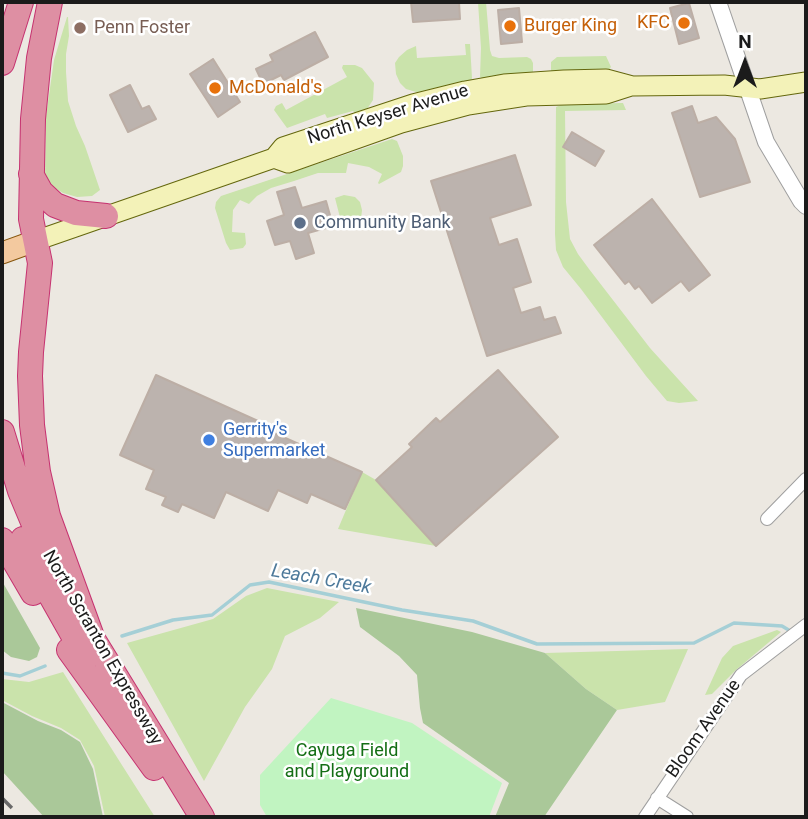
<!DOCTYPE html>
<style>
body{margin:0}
#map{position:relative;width:808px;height:819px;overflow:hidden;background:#ece8e1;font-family:Roboto,sans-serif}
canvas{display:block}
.frame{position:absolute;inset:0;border:4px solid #1b1b1b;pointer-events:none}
.north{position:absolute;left:710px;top:28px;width:70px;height:70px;-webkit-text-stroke:5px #fff;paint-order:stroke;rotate:0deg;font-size:19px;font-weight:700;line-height:28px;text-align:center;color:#1b1b1b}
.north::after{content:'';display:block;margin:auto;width:24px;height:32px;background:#1b1b1b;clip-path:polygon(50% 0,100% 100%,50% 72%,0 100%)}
</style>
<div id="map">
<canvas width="808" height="819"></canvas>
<div class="frame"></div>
<div class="north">N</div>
</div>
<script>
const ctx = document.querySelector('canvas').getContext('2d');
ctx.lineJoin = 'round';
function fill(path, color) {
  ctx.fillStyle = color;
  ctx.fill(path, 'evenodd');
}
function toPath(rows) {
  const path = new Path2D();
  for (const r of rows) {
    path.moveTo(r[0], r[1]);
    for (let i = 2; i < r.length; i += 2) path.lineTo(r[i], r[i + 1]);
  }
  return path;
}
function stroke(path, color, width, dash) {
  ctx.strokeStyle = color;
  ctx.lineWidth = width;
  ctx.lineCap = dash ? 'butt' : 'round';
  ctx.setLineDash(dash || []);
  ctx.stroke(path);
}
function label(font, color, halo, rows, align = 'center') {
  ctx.font = font + ' Roboto,sans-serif';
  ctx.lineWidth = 5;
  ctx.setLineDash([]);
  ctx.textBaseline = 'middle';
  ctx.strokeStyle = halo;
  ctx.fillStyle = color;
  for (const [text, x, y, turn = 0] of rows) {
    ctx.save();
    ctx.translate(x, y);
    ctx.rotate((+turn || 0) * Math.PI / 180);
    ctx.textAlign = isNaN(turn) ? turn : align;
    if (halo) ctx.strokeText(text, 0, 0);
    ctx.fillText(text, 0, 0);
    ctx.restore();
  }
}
const grass = toPath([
 [478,2,486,2,490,50,492,56,499,58,527,57,531,59,533,63,533,73,484,79,480,77,481,48],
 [67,17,68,17,69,36,66,54,66,72,68,101,76,126,85,146,100,190,92,196,77,197,63,193,50,185,45,176,46,116,54,60],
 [465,44,470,44,472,78,471,81,424,92,416,92,406,89,400,83,396,74,395,63,399,57,407,50,416,46,417,58,466,55],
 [606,56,611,67,608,71,551,71,551,62,557,57],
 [343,65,355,65,362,68,374,83,373,100,367,109,355,113,353,111,327,118,325,114,287,128,274,110,276,106,282,103,286,110,347,77,342,68],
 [623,103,626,110,565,111,566,202,570,239,578,254,589,269,650,348,698,401,679,403,667,401,646,376,581,289,563,267,556,250,555,234,556,107,563,104],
 [392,139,397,141,403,156,403,166,401,172,379,184,378,183,382,174,369,167,348,163,346,173,318,173,294,181,271,188,257,196,249,204,240,200,233,210,232,232,245,233,246,244,243,248,230,250,226,243,215,208,216,202,221,196],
 [344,195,355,197,360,202,362,210,361,219,356,225,343,229,335,198],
 [362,472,376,480,436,546,338,529],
 [267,588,339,602,320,618,285,636,272,669,245,707,204,781,127,643,213,619,246,596],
 [777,630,781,632,736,670,712,694,705,695,722,658,733,646],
 [688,649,665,702,617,710,586,689,545,653],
 [63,672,120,762,155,817,105,817,94,766,80,740,61,728,32,716,2,700,2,679,29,682]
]);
const forest = toPath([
 [2,581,40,648,37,657,29,661,11,657,2,650],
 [356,608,472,632,545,653,586,689,617,710,544,817,495,817,509,783,423,723,420,708,417,675,399,656,360,627],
 [2,702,38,721,61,730,80,742,93,769,103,817,44,817,2,771]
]);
const park = toPath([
 [331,698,412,723,502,783,489,817,267,817,260,805,260,775]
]);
const stream = toPath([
 [122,636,173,620,212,615,250,585,269,582,402,610,473,621,537,644,694,643,734,623,782,626,792,632],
 [2,673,20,676,45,666]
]);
const building = toPath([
 [411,2,459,2,460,19,413,22,411,2],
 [689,3,699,38,679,44,670,8,689,3],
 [519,8,522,42,501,44,498,10,519,8],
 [315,32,328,57,284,80,281,75,263,84,256,69,273,61,270,55,315,32],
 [213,59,240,102,218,117,190,74,213,59],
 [130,85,142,109,149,106,156,119,128,132,110,95,130,85],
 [692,106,698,123,716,117,735,139,750,182,700,197,672,113,692,106],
 [572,132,604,151,595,166,563,147,572,132],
 [515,155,531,205,490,218,499,245,517,239,531,282,513,288,521,313,540,307,544,320,555,317,561,333,487,356,431,181,515,155],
 [295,187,302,208,326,201,333,226,308,233,314,253,296,259,290,241,275,245,267,221,284,215,277,192,295,187],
 [652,199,710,275,689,291,681,281,652,303,639,286,635,289,629,281,625,284,594,245,652,199],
 [498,370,558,437,436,546,376,480,412,447,409,444,436,418,440,422,498,370],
 [156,375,258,421,256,425,362,472,345,509,311,494,307,503,278,490,268,511,226,492,214,518,182,504,178,512,162,505,166,497,146,489,154,470,120,455,156,375]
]);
const minor = toPath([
 [767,519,806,479],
 [657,798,687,817],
 [645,817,741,675,806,625]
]);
const tertiary = toPath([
 [718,2,766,142,801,201,806,206]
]);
const secondary = toPath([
 [274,158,288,163,401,123,468,105,526,96,606,94,631,86],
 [35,241,274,158,283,147,413,104,465,91,504,84,564,80,606,79,632,86,724,85,760,89,806,82]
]);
const primary = toPath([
 [2,253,35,241]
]);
const motorway = toPath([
 [50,2,39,58,33,119,31,219,40,263,31,352,30,376,32,425,38,472,48,516,95,645],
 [2,63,21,2],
 [31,174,41,192,55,205,76,213,106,216],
 [2,432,20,491,46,553],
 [23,539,42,580,86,658],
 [2,540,33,593],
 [88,631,202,817],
 [69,650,154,768]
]);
const rail = toPath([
 [2,798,21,817]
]);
const markers = [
 [684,23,7,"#e8710a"],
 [510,26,7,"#e8710a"],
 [80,28,7,"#8d6e63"],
 [215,88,7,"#e8710a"],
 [300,223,7,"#5c6f8a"],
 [209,440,7,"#3f7fe0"]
];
const foodNames = [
 ["KFC",670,23,"right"],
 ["Burger King",524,26],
 ["McDonald's",229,88]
];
const educationNames = [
 ["Penn Foster",94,28]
];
const streetNames = [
 ["North Keyser Avenue",388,115,-17],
 ["North Scranton Expressway",102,648,60],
 ["Bloom Avenue",704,729,-55]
];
const serviceNames = [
 ["Community Bank",314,223]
];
const shopNames = [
 ["Gerrity's",223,430],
 ["Supermarket",223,451]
];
const parkNames = [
 ["Cayuga Field",347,751],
 ["and Playground",347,772]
];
const waterNames = [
 ["Leach Creek",321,580,10]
];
fill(grass, '#cae3ab');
fill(forest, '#aac899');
fill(park, '#c1f4c1');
stroke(stream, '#a5cfd6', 3.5);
fill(building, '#bcb3ae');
stroke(building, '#bcaea5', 2);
stroke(minor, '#9f9f9f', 14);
stroke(tertiary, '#9f9f9f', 18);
stroke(secondary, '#64670d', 21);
stroke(primary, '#86550c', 23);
stroke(motorway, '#c63270', 26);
stroke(minor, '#fff', 12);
stroke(tertiary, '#fff', 16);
stroke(secondary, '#f3f2b8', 19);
stroke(primary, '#f3c99f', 21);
stroke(motorway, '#de8fa3', 24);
stroke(rail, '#696969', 3.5, [14, 14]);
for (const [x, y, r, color] of markers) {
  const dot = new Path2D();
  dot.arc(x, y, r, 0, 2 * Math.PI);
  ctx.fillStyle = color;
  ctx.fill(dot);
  stroke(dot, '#fff', 2.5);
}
label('18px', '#c56008', '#fff', foodNames, 'left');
label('18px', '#785e54', '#fff', educationNames, 'left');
label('18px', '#1b1b1b', '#fff', streetNames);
label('18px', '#4e5e75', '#fff', serviceNames, 'left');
label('18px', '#366cbe', '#fff', shopNames, 'left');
label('18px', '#146e15', '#fff', parkNames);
label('italic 19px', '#4e7a9b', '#fff', waterNames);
</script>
